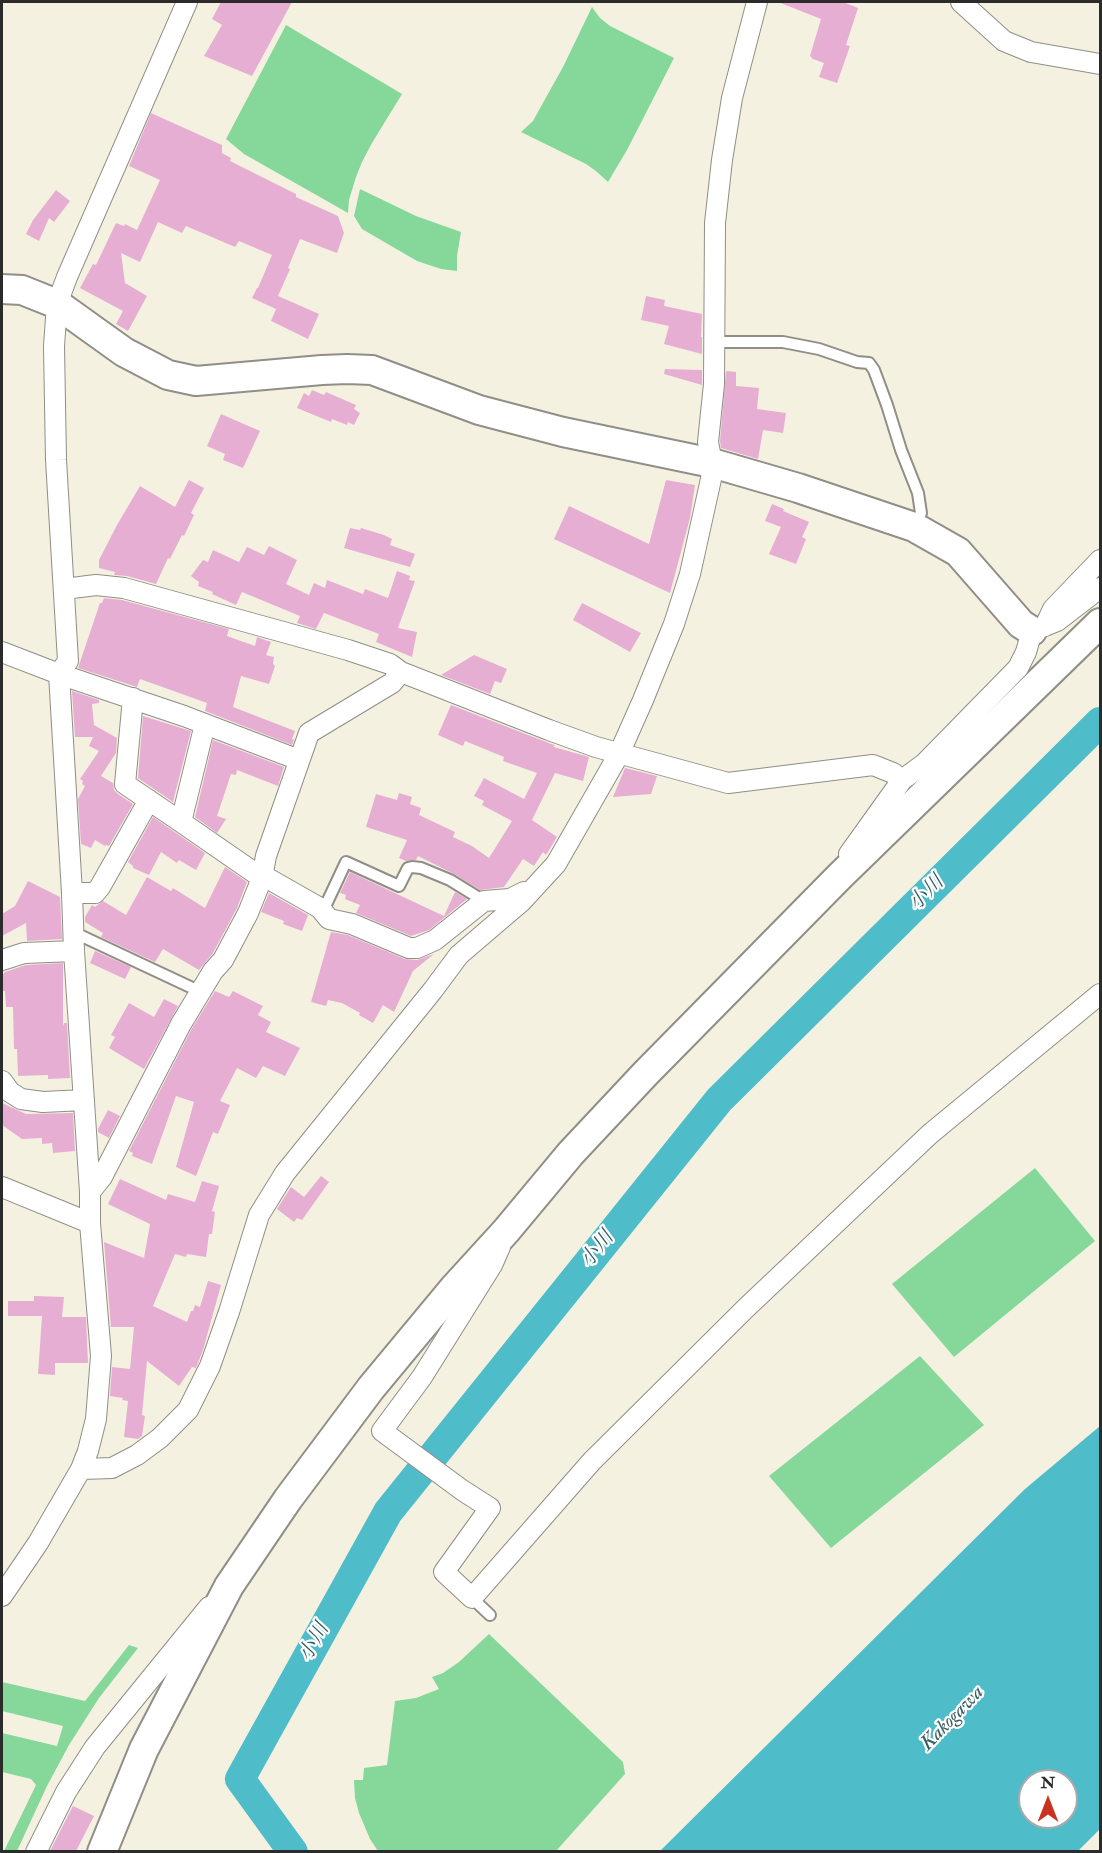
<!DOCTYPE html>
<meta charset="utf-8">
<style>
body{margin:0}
#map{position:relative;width:1102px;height:1853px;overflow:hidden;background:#f5f1e1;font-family:"IM FELL Double Pica",serif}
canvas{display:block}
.frame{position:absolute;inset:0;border:3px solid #2b2b2b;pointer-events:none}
.north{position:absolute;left:1018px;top:1769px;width:60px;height:60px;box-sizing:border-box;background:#fff;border:2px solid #aaa;border-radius:50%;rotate:0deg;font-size:16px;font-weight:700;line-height:24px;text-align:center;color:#2b2b2b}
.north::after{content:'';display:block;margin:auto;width:21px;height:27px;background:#c8321e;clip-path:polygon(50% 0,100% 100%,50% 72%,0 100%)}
</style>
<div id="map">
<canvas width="1102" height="1853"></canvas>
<div class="frame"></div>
<div class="north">N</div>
</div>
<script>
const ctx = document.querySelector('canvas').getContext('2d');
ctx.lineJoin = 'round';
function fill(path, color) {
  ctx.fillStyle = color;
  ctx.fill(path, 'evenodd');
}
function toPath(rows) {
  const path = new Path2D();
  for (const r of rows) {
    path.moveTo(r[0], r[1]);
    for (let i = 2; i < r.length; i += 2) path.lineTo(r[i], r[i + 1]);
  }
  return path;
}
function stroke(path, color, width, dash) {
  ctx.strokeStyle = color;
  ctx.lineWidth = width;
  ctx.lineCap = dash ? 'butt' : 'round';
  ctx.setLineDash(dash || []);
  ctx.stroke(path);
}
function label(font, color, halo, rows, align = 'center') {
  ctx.font = font + ' "IM FELL Double Pica","Noto Serif JP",serif';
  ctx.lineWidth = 4.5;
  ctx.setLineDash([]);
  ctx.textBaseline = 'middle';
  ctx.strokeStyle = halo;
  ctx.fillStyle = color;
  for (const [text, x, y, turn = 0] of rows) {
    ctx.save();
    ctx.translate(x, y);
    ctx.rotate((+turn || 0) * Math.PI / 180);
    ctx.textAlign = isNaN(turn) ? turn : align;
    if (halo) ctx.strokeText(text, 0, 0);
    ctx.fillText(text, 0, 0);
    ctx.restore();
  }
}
const green = toPath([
 [592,7,600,18,610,26,674,58,627,150,608,182,596,171,586,164,521,132,533,121,544,101,563,67],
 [286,25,402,94,372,143,362,162,356,177,349,200,348,213,244,154,226,139],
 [360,189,416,216,461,232,457,256,457,271,441,269,417,261,362,229,354,216],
 [1035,1168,1095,1241,954,1357,892,1284],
 [920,1356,984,1425,831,1548,769,1476],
 [489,1634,623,1762,625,1774,556,1851,378,1851,370,1839,359,1813,355,1798,354,1780,363,1780,364,1768,387,1765,395,1701,416,1698,439,1689,432,1677,443,1673,459,1662],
 [129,1645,138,1648,99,1698,69,1745,47,1786,17,1851,4,1851,36,1785,31,1779,2,1772,2,1733,57,1746,63,1726,2,1711,2,1682,85,1701]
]);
const water = toPath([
 [1100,1426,1100,1829,1078,1851,660,1851,1025,1489],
 [1030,1781,1066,1781,1066,1817,1030,1817]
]);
const river = toPath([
 [293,1852,240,1779,388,1512,719,1100,1100,722]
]);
const building = toPath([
 [221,2,292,2,252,76,204,56,222,25,212,19],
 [778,2,843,2,858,8,846,45,850,46,837,83,819,77,824,63,813,59,810,56,821,19],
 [151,113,222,145,222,153,231,158,230,161,296,194,296,197,338,216,344,233,337,253,300,239,288,268,290,269,278,296,319,314,308,339,271,321,276,309,252,298,257,288,258,288,272,255,239,241,235,247,186,226,182,233,158,222,140,262,121,253,125,283,147,296,128,331,116,324,123,311,80,288,93,264,96,265,116,223,124,226,125,224,137,230,160,180,129,166],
 [56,190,70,201,54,222,49,218,39,241,26,234,33,220],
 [646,296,665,300,664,306,702,314,701,337,702,337,702,354,664,344,669,326,641,320],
 [665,369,702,370,702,385,664,374],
 [726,371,736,372,736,386,759,388,757,409,786,413,783,433,763,430,758,459,721,448,720,441],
 [312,390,324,395,326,392,356,405,354,409,360,413,354,425,348,422,347,425,332,419,331,422,297,408,304,393,309,396],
 [221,414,260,431,243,468,223,460,225,454,207,446],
 [189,480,204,488,191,513,194,515,184,536,182,535,170,559,168,558,156,584,127,576,114,575,115,572,99,568,99,560,117,525,140,486,175,507],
 [666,480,695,485,690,518,670,593,554,539,569,506,649,544],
 [772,504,784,509,783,511,809,522,802,537,806,539,796,564,769,554,781,527,765,521],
 [350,528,360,530,361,528,384,535,392,539,390,545,415,554,410,567,344,548],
 [269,546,297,560,286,584,309,595,314,583,325,588,327,580,363,594,365,589,388,598,397,571,410,576,409,580,415,581,398,628,417,632,412,657,376,642,379,634,324,613,316,629,297,623,300,616,242,592,236,605,212,594,213,592,198,586,199,582,191,576,203,560,208,562,213,550,239,562,247,547,264,555],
 [104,598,122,600,229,629,227,636,255,646,257,637,271,642,266,655,274,657,273,664,275,666,269,684,241,676,233,707,295,731,292,739,294,740,292,745,205,711,207,703,140,679,137,687,78,668,100,603,102,603],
 [582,603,641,633,630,652,573,620],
 [474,655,507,669,501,683,495,681,490,694,441,675],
 [72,691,99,700,99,703,92,704,94,725,117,738,116,753,101,776,113,783,114,790,118,794,133,804,109,846,106,845,105,846,95,840,91,848,81,844,78,799,85,786,82,784,83,781,80,779,99,751,89,746,93,737,75,737],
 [451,705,554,745,554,747,589,757,583,781,555,773,532,820,557,837,546,855,543,852,534,866,523,859,504,887,480,890,454,874,418,856,416,860,406,861,399,858,407,840,366,827,376,794,397,800,399,793,412,797,410,804,421,808,419,815,455,832,453,837,472,846,489,858,512,821,482,805,484,801,474,796,484,778,524,799,537,773,503,761,504,757,465,741,463,746,438,735],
 [143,716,191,731,173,802,138,778],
 [213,740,284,767,278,786,237,770,236,775,231,774,217,816,226,819,217,833,195,817],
 [625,768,657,776,651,794,613,797],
 [153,817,205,853,196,870,179,860,177,863,161,852,149,875,133,868,133,866,128,862],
 [225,867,247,882,237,908,213,953,199,970,163,949,155,962,101,937,103,933,85,922,85,917,92,905,95,907,103,901,126,915,147,877,171,891,173,888,205,908],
 [350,872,444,916,455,892,467,899,429,930,411,936,356,913,360,905,345,899,346,895,340,893],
 [28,881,60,897,62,939,27,941,26,923,2,936,2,914,15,906],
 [269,893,308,915,302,931,283,924,284,921,261,912],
 [331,932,348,935,405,959,417,960,434,954,413,971,394,1012,383,1005,373,1023,359,1015,360,1013,342,1003,328,1000,326,1006,311,1002],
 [95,951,131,967,125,979,90,963],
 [63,963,63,1026,64,1023,67,1023,70,1078,48,1079,48,1075,18,1076,17,1049,14,1049,13,1007,6,1007,5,991,2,991,2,975,5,972,26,965],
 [215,991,229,997,233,991,263,1006,258,1015,271,1022,266,1032,300,1048,285,1076,263,1066,256,1078,237,1068,220,1101,230,1105,218,1134,213,1132,196,1176,176,1167,194,1102,176,1096,152,1164,132,1156,133,1153,129,1151,191,1030],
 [164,999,178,1006,144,1069,109,1048,115,1037,111,1035,129,1003,154,1017],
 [2,1103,26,1114,73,1113,75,1151,53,1153,52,1143,42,1144,42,1138,22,1139,2,1125],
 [108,1110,120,1116,109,1138,98,1132,98,1129],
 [321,1176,329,1182,302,1220,297,1218,294,1222,277,1209,291,1187,304,1197],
 [120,1179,166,1200,168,1194,195,1202,202,1181,219,1186,212,1211,215,1212,212,1234,209,1234,206,1257,187,1254,186,1257,175,1254,153,1306,187,1322,191,1311,193,1311,195,1305,200,1307,208,1281,221,1285,203,1350,196,1368,192,1367,179,1386,147,1361,142,1415,145,1416,142,1436,138,1439,124,1437,128,1401,122,1400,123,1398,110,1396,112,1367,130,1369,134,1327,111,1327,104,1242,144,1258,150,1224,108,1204],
 [34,1296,64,1297,62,1317,86,1317,88,1363,55,1363,55,1375,38,1374,42,1316,8,1316,8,1301,34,1301],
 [73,1806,94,1816,76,1851,50,1851]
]);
const lane = toPath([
 [714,342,783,342,819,349,857,362,869,363,874,370,887,405,901,450,918,493,921,513,914,527],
 [323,911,346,862,399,886,408,868,412,867,421,868,450,880,484,901],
 [73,932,201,992],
 [472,1598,490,1615]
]);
const street = toPath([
 [961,2,1004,41,1031,52,1100,64],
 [64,589,96,585,124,588,348,650,390,664,401,672,549,730,596,747,728,783,873,765,893,773,902,780],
 [1045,626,1053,609,1100,560],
 [2,652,59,674,184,716,299,760],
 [133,698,125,784,181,822,205,724],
 [181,822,262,878,269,879,320,908,329,919,352,924,409,948,417,948,435,940,484,901,510,899,524,892],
 [849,854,902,780,925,763,1018,668,1026,652,1032,631,1057,621,1100,588],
 [72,893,95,893,100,887,149,800],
 [2,960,24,953,74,951],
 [2,1081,10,1092,21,1099,43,1102,84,1100],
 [2,1187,90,1223],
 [90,1192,102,1177,181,1024,213,971,223,960,248,913,262,878,266,856,309,733,392,683,401,672],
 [500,1247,492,1265,422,1377,382,1431,462,1490,490,1508,444,1572,472,1598,592,1461,746,1308,930,1134,1100,994],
 [81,1469,112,1468,137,1455,160,1438,188,1410,210,1366,229,1312,259,1215,285,1173,433,990,459,955,521,902,556,864,619,754,643,700,674,624,690,574,711,479,712,463,708,442,714,384,715,223,722,160,732,98,757,2],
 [2,1596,38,1543,81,1469,88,1451,96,1419,101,1356,90,1223,90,1192,74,951,72,893,59,674,68,661,56,460,54,346,57,304,67,277,187,2],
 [36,1852,66,1792,95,1747,209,1607]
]);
const secondary = toPath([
 [2,289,22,290,57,304,124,352,168,375,196,381,322,370,347,369,372,370,479,410,563,432,712,463,798,488,914,527,958,552,1021,624,1032,631],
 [102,1852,144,1749,229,1586,288,1499,371,1388,454,1288,506,1231,571,1153,646,1073,840,876,1100,623]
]);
const waterNames = [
 ["小川",927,894,-45],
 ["小川",598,1250,-51],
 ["小川",315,1643,-61],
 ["Kakogawa",953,1719,-46]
];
fill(green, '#85d89a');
fill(water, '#4fbcc9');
stroke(river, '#4fbcc9', 30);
fill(building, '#e7aed4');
stroke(lane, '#908e86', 14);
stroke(street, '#908e86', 22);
stroke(secondary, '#908e86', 32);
stroke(lane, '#fff', 10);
stroke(street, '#fff', 20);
stroke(secondary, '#fff', 28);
label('italic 20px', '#385e62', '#fff', waterNames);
</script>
